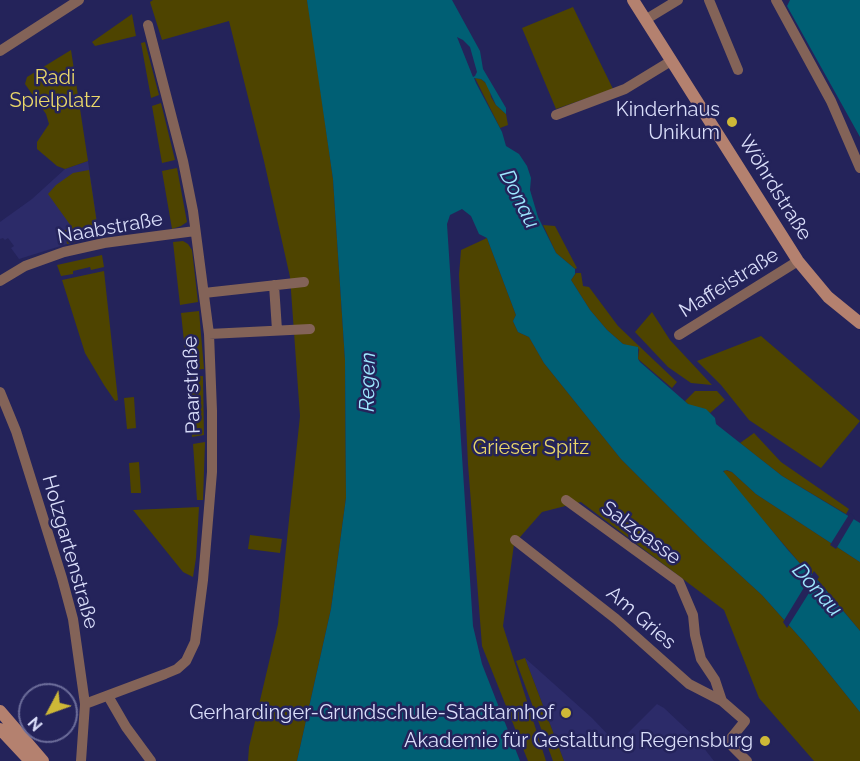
<!DOCTYPE html>
<meta charset="utf-8">
<style>
body{margin:0}
#map{position:relative;width:860px;height:761px;overflow:hidden;background:#24235a;font-family:Raleway,sans-serif}
canvas{display:block}
.north{position:absolute;left:18px;top:683px;width:60px;height:60px;box-sizing:border-box;background:#24235a;border:2px solid #6c6d9a;border-radius:50%;rotate:229deg;font-size:16px;font-weight:700;line-height:24px;text-align:center;color:#d9ddf9}
.north::after{content:'';display:block;margin:auto;width:21px;height:27px;background:#ceb837;clip-path:polygon(50% 0,100% 100%,50% 72%,0 100%)}
</style>
<div id="map">
<canvas width="860" height="761"></canvas>
<div class="north">N</div>
</div>
<script>
const ctx = document.querySelector('canvas').getContext('2d');
ctx.lineJoin = 'round';
function fill(path, color) {
  ctx.fillStyle = color;
  ctx.fill(path, 'evenodd');
}
function toPath(rows) {
  const path = new Path2D();
  for (const r of rows) {
    path.moveTo(r[0], r[1]);
    for (let i = 2; i < r.length; i += 2) path.lineTo(r[i], r[i + 1]);
  }
  return path;
}
function stroke(path, color, width, dash) {
  ctx.strokeStyle = color;
  ctx.lineWidth = width;
  ctx.lineCap = dash ? 'butt' : 'round';
  ctx.setLineDash(dash || []);
  ctx.stroke(path);
}
function label(font, color, halo, rows, align = 'center') {
  ctx.font = font + ' Raleway,sans-serif';
  ctx.lineWidth = 5;
  ctx.setLineDash([]);
  ctx.textBaseline = 'middle';
  ctx.strokeStyle = halo;
  ctx.fillStyle = color;
  for (const [text, x, y, turn = 0] of rows) {
    ctx.save();
    ctx.translate(x, y);
    ctx.rotate((+turn || 0) * Math.PI / 180);
    ctx.textAlign = isNaN(turn) ? turn : align;
    if (halo) ctx.strokeText(text, 0, 0);
    ctx.fillText(text, 0, 0);
    ctx.restore();
  }
}
const built = toPath([
 [88,161,99,237,67,244,19,259,11,248,14,246,8,238,5,240,3,238,0,239,0,222,32,199,65,169],
 [525,658,592,718,617,744,657,704,664,708,696,738,714,761,564,761]
]);
const green = toPath([
 [153,0,307,0,311,22,333,179,345,360,346,498,331,609,297,761,248,761,249,747,278,624,300,416,290,277,264,161,229,21,162,40,150,2],
 [573,7,613,89,556,109,522,28],
 [132,14,136,36,95,46,92,42],
 [145,42,159,95,151,98,141,43],
 [71,50,88,161,65,169,57,166,37,149,37,142,49,124,46,114,25,84,27,77],
 [475,78,481,79,489,86,491,97,496,105,506,114,508,125,500,128],
 [161,103,175,160,162,163,152,106],
 [177,168,187,222,181,226,172,229,162,171],
 [89,170,99,237,67,244,65,230,71,226,48,194,56,185,73,173],
 [543,225,555,226,577,268,575,269,556,253],
 [487,238,516,315,513,321,518,332,529,337,544,363,621,459,703,541,762,595,804,642,860,712,860,761,814,761,759,698,724,610,581,502,542,512,514,544,503,626,546,761,528,761,482,646,468,464,459,275,461,250],
 [183,241,188,244,192,250,198,302,180,305,173,242],
 [102,255,104,267,91,270,90,267,73,271,73,274,61,276,57,265],
 [104,271,118,400,115,401,104,385,85,353,62,280],
 [576,273,581,273,583,286,589,287,618,326,677,382,672,388,638,359,639,349,623,344,607,330,590,310,571,280],
 [199,311,204,369,187,370,181,313],
 [652,312,670,340,712,385,691,383,668,367,635,332],
 [761,336,860,421,821,468,749,420,721,385,697,361],
 [203,376,204,435,192,437,188,377],
 [695,391,717,391,725,400,710,413,705,409,690,406,685,401],
 [134,397,136,428,127,429,124,398],
 [754,433,781,462,849,509,846,514,782,476,740,443],
 [205,442,203,500,197,500,193,444],
 [139,462,141,493,131,493,129,463],
 [725,470,732,472,756,494,860,562,860,631,813,574,803,567,737,490,723,473],
 [199,507,196,558,193,577,183,572,133,510],
 [250,535,282,539,280,553,248,549],
 [525,658,564,761,553,761,516,661]
]);
const water = toPath([
 [307,0,452,0,480,51,483,69,506,108,506,114,496,105,485,82,481,79,474,78,476,83,502,132,506,146,519,154,527,166,531,178,530,190,538,217,556,253,575,269,575,274,571,280,590,310,607,330,623,344,638,347,638,359,640,362,688,404,706,409,715,418,716,424,782,476,860,523,860,562,756,494,732,472,727,470,723,471,787,549,803,567,812,574,860,631,860,712,804,642,762,595,703,541,621,459,544,363,529,337,518,332,513,321,516,315,487,238,479,234,471,216,462,209,450,215,447,224,473,626,482,664,520,761,297,761,331,609,346,498,345,360,333,179],
 [457,37,463,40,470,47,477,72,475,76,473,77],
 [790,0,860,0,860,137,787,6]
]);
const pier = toPath([
 [850,513,855,517,836,549,830,545],
 [814,571,819,577,787,628,783,622]
]);
const street = toPath([
 [709,0,738,70],
 [776,0,831,101,860,168],
 [645,20,678,0],
 [0,51,79,0],
 [556,115,625,89,671,61],
 [0,281,25,266,64,252,104,243,195,231],
 [274,285,277,330],
 [204,293,304,282],
 [209,334,310,329],
 [679,335,798,261],
 [0,392,16,431,62,578,73,619,85,704,81,761],
 [566,500,679,582,693,615,695,635,701,659,715,680,722,701],
 [515,540,616,619,689,684,722,701,745,721,728,742,747,761],
 [108,696,126,727,151,761],
 [85,704,165,674,177,669,186,661,195,642,203,580,212,472,212,411,209,334,193,211,183,161,148,25]
]);
const secondary = toPath([
 [633,0,798,261,828,297,860,323],
 [0,711,43,761],
 [0,729,30,761]
]);
const markers = [
 [732,122,6,"#ceb837"],
 [566,713,6,"#ceb837"],
 [765,741,6,"#ceb837"]
];
const parkNames = [
 ["Radi",55,78],
 ["Spielplatz",55,101],
 ["Grieser Spitz",531,448]
];
const poiNames = [
 ["Kinderhaus",720,110],
 ["Unikum",720,133],
 ["Gerhardinger-Grundschule-Stadtamhof",554,713],
 ["Akademie für Gestaltung Regensburg",753,741]
];
const streetNames = [
 ["Wöhrdstraße",775,188,58],
 ["Naabstraße",110,228,-10],
 ["Maffeistraße",729,283,-32],
 ["Paarstraße",192,385,-92],
 ["Salzgasse",641,533,36],
 ["Holzgartenstraße",70,552,74],
 ["Am Gries",641,618,41]
];
const waterNames = [
 ["Donau",519,199,63],
 ["Regen",368,382,-89],
 ["Donau",817,590,48]
];
fill(built, '#2c2b69');
fill(green, '#4e4400');
fill(water, '#005f74');
fill(pier, '#24235a');
stroke(street, '#836358', 10);
stroke(secondary, '#b4816f', 12);
for (const [x, y, r, color] of markers) {
  const dot = new Path2D();
  dot.arc(x, y, r, 0, 2 * Math.PI);
  ctx.fillStyle = color;
  ctx.fill(dot);
  stroke(dot, '#24235a', 2);
}
label('20px', '#ead769', '#24235a', parkNames);
label('20px', '#d9ddf9', '#24235a', poiNames, 'right');
label('20px', '#d9ddf9', '#24235a', streetNames);
label('italic 21px', '#9ee8ff', '#24235a', waterNames);
</script>
